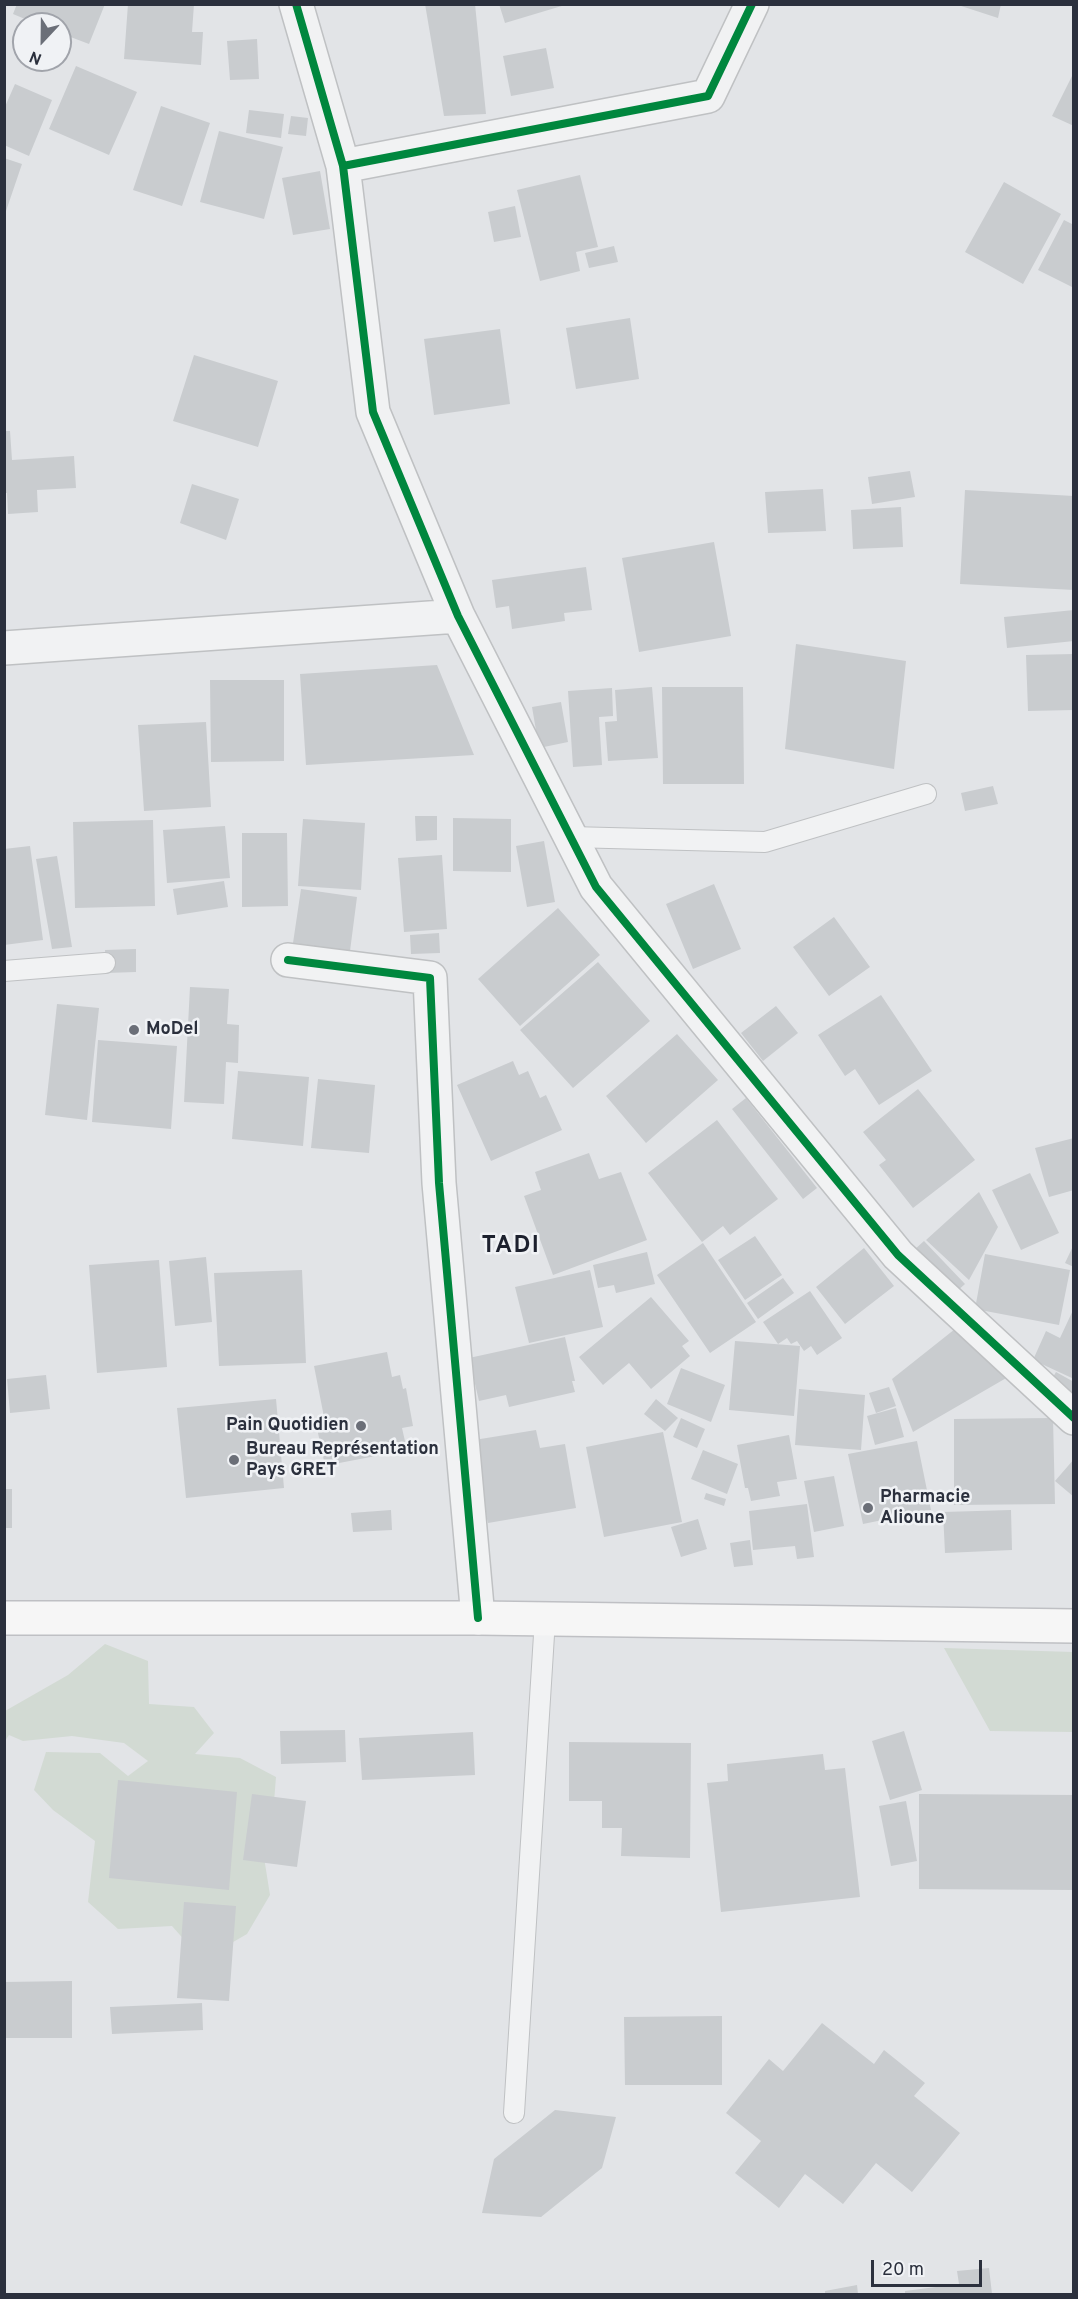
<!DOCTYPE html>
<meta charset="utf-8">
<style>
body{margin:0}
#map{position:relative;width:1078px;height:2299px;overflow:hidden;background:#e2e4e7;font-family:Overpass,sans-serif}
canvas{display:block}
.frame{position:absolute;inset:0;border:6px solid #2b303d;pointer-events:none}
.north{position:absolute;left:12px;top:12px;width:60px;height:60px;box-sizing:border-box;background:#f0f2f5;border:2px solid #a1a4ab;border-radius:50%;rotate:202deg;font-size:16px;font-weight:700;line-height:24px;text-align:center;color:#2b303d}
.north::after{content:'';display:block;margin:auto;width:21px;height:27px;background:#6b6f78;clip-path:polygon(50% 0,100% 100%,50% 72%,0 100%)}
.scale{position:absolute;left:871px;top:2260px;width:111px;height:27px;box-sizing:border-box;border:3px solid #2b303d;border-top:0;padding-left:8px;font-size:18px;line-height:21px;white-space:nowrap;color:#2b303d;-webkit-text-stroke:4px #f0f2f5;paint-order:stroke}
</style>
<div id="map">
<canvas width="1078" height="2299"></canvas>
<div class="frame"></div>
<div class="north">N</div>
<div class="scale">20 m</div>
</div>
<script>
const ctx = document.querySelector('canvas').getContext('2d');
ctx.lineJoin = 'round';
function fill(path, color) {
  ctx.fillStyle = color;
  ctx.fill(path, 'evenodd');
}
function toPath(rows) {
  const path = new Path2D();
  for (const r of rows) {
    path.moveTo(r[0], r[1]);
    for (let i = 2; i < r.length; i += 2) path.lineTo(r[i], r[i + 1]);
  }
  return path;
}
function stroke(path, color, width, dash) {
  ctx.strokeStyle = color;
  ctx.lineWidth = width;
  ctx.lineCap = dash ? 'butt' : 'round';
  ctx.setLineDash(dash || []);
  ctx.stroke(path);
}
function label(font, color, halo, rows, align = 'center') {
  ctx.font = font + ' Overpass,sans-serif';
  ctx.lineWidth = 5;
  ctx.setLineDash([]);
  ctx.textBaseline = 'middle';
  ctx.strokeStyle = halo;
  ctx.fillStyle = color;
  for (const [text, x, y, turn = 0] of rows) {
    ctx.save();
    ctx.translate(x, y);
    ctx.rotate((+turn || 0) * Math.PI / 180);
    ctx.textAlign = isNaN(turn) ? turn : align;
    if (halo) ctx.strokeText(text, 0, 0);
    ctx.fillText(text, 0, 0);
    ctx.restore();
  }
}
const green = toPath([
 [105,1644,148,1661,149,1704,194,1707,214,1733,195,1754,240,1758,276,1777,273,1815,263,1851,270,1895,247,1934,202,1960,172,1926,118,1929,88,1902,95,1841,53,1810,34,1790,46,1752,100,1753,128,1776,148,1761,124,1743,72,1736,23,1741,9,1735,5,1741,5,1711,68,1675],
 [944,1648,1073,1652,1073,1732,990,1731]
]);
const building = toPath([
 [17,4,105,4,89,44,60,33,60,24,37,24,13,14],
 [128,4,194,4,192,32,203,32,201,65,124,59],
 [425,4,475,4,486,114,444,116],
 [499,4,565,4,565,5,505,23],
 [955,4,1001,4,998,18],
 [257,39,259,79,230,80,227,41],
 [546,48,554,88,511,96,503,56],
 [76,66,137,92,109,155,49,129],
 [1074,72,1074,126,1052,116],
 [15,84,52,100,29,156,4,145,4,109],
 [161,106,210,123,182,206,133,190],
 [249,110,284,114,281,138,246,133],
 [291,116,308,118,306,136,288,134],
 [219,131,283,147,264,219,200,202],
 [4,158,22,164,5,214,4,214],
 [320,171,330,229,293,235,282,178],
 [580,175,598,247,576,252,580,271,540,281,517,190],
 [1004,182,1061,214,1023,284,965,252],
 [515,206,521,237,494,242,488,212],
 [1064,220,1074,225,1074,288,1038,270],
 [614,246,618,262,589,268,585,253],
 [630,318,639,379,576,389,566,328],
 [500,329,510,404,434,415,424,339],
 [194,355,278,381,258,447,173,421],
 [4,431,10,431,12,460,74,456,76,488,37,490,38,512,8,514,7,493,4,493],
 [910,471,915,497,872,504,868,477],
 [192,484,239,499,226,540,180,523],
 [823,489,826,531,768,533,765,492],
 [965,490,1074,496,1074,590,960,584],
 [901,507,903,547,853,549,851,510],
 [714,542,731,636,639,652,622,558],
 [586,567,592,610,564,613,565,621,512,629,509,606,496,608,492,580],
 [1074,610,1074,641,1007,648,1004,617],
 [796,644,906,661,894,769,785,749],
 [1074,654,1074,710,1028,711,1026,655],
 [437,665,474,755,306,765,300,674],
 [210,680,284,680,284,761,211,762],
 [652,687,658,758,608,761,605,722,617,721,615,690],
 [662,687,743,687,744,784,663,784],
 [612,688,613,716,599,717,602,765,573,767,568,691],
 [561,702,568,742,539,748,532,707],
 [206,722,211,807,144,811,138,725],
 [993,786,998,804,965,811,961,793],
 [415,816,437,816,437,840,416,841],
 [453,818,511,819,511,872,453,871],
 [303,819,365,823,361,890,298,886],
 [153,820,155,906,75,908,73,822],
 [225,826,230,878,167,883,163,830],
 [242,833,287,833,288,906,242,907],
 [544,841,555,902,527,907,516,846],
 [30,846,43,940,4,945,4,849],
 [442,855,447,929,404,932,398,858],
 [57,856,72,947,52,949,36,859],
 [224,881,228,907,177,915,173,889],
 [714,884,741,949,693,969,666,904],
 [301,889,357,897,350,951,293,943],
 [558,908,600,955,520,1026,478,979],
 [834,917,870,967,829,996,793,947],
 [439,933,440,953,411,954,410,935],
 [136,949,136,972,106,973,105,950],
 [598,962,650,1021,573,1088,520,1030],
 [190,987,229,989,227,1024,239,1025,238,1063,226,1062,224,1104,184,1102],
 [881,995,932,1071,879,1105,855,1069,845,1076,818,1035],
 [57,1004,99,1008,87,1120,45,1115],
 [776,1006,798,1033,763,1061,741,1033],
 [677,1034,718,1080,646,1143,606,1096],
 [98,1040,177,1046,171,1129,92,1122],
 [513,1061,519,1075,528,1071,540,1098,546,1095,562,1130,491,1161,457,1085],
 [238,1071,309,1077,303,1146,232,1139],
 [318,1079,375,1085,369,1153,311,1148],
 [918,1089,975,1160,913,1208,879,1165,886,1160,863,1132],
 [746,1098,817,1188,803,1199,732,1109],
 [717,1120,778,1199,730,1235,723,1226,702,1242,648,1173],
 [1074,1138,1074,1190,1049,1197,1035,1148],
 [589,1153,599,1179,621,1172,647,1240,553,1275,524,1196,541,1190,535,1172],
 [1030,1173,1059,1233,1021,1250,992,1190],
 [979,1192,998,1227,969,1280,926,1240],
 [755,1236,782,1275,745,1300,718,1260],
 [924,1241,965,1284,955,1293,914,1250],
 [703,1243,756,1322,710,1353,657,1275],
 [1074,1244,1074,1267,1065,1263],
 [864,1248,894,1286,845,1324,816,1287],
 [647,1252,655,1284,616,1293,614,1285,598,1288,593,1265],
 [985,1254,1070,1270,1059,1325,975,1309],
 [206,1257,212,1322,175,1326,169,1261],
 [159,1260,167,1367,97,1373,89,1265],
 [302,1270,306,1363,219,1366,214,1273],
 [590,1270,603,1327,529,1343,515,1287],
 [783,1278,794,1293,758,1319,747,1303],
 [810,1291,842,1338,817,1355,811,1346,804,1351,797,1341,791,1344,787,1338,778,1344,763,1322],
 [651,1297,689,1341,682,1346,690,1356,651,1389,629,1363,603,1385,579,1357],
 [1074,1308,1074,1379,1033,1360,1046,1331,1060,1338],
 [955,1329,1008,1377,913,1432,892,1379],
 [565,1337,575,1381,572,1381,575,1392,509,1407,506,1395,479,1401,469,1358],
 [735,1341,800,1346,794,1416,729,1410],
 [387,1352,392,1377,400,1375,403,1389,406,1388,413,1426,402,1428,407,1450,334,1464,333,1460,324,1461,315,1419,324,1417,314,1366],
 [681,1368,725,1385,711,1422,667,1404],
 [1056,1372,1074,1382,1074,1398,1049,1384],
 [46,1375,50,1409,10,1413,7,1379],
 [889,1387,896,1406,876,1413,869,1393],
 [799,1389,865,1395,861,1450,795,1445],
 [276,1399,284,1488,186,1498,177,1408],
 [656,1399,678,1418,665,1431,644,1414],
 [896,1408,904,1437,875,1445,867,1416],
 [681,1418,705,1429,697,1448,673,1437],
 [1053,1418,1055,1504,954,1505,954,1419],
 [536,1430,540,1448,565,1444,576,1508,488,1523,468,1441],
 [663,1432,682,1522,604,1537,586,1447],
 [789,1435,797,1479,777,1482,780,1496,751,1501,748,1488,745,1488,737,1445],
 [917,1441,931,1510,863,1524,848,1454],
 [703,1450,738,1464,727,1494,691,1479],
 [1074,1459,1074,1497,1055,1481],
 [834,1476,844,1526,814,1532,804,1481],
 [5,1489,12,1489,12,1528,5,1528],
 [706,1493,726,1499,724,1506,704,1499],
 [807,1504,814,1557,797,1559,795,1546,753,1550,749,1511],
 [391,1510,392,1530,353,1532,351,1513],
 [1011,1510,1012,1550,945,1553,943,1512],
 [698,1519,707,1549,681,1557,671,1527],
 [750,1540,753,1565,734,1567,730,1543],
 [345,1730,346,1762,281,1764,280,1731],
 [904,1731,922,1790,890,1800,872,1741],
 [473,1732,475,1775,362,1780,359,1738],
 [569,1742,691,1743,690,1858,621,1856,622,1828,602,1828,602,1801,569,1801],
 [823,1754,825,1770,845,1768,860,1897,721,1912,707,1783,728,1781,727,1764],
 [118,1780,237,1792,229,1890,109,1878],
 [252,1794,306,1801,297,1867,243,1860],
 [919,1794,1074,1795,1074,1890,919,1889],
 [906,1801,917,1861,891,1866,879,1806],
 [184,1902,236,1906,229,2001,177,1998],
 [72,1981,72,2038,5,2038,4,1982],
 [202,2003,203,2030,112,2034,110,2007],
 [722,2016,722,2085,625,2085,624,2017],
 [822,2023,874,2064,884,2050,925,2083,914,2096,960,2133,912,2192,876,2163,843,2204,805,2174,779,2208,735,2173,761,2141,726,2113,769,2059,783,2071],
 [555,2110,616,2117,602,2168,541,2217,482,2213,494,2159],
 [989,2268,992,2294,905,2294,905,2291,959,2284,957,2271],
 [857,2285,858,2294,825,2294,825,2291]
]);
const service = toPath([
 [570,837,765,842,926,794],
 [4,971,105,963],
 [514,2113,545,1619]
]);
const minor = toPath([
 [296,4,343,166,373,412,458,616,596,887,898,1255,1074,1418],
 [343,166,708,96,752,4],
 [4,648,458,616],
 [288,960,430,978,439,1183,478,1618]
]);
const primary = toPath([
 [4,1618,478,1618,1074,1626]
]);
const cycleway = toPath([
 [296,4,343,166,373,412,458,616,596,887,898,1255,1074,1418],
 [343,166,708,96,752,4],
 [288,960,430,978,439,1183,478,1618]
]);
const markers = [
 [134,1030,6,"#6b6f78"],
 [361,1426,6,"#6b6f78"],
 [234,1460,6,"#6b6f78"],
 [868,1508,6,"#6b6f78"]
];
const poiNames = [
 ["MoDel",146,1030],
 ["Pain Quotidien",349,1426,"right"],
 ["Bureau Représentation",246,1450],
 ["Pays GRET",246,1471],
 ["Pharmacie",880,1498],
 ["Alioune",880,1519]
];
const districtNames = [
 ["TADI",511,1247]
];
fill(green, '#d2dad3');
fill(building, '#c9cccf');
stroke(service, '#bfc1c3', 22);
stroke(minor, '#bfc1c3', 36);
stroke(primary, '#bfc0c4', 36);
stroke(service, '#f1f2f3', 20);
stroke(minor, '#f1f2f3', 33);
stroke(primary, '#f6f6f6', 33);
stroke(cycleway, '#00873e', 8);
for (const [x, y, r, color] of markers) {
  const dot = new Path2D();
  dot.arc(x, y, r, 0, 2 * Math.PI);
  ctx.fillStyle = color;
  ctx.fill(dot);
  stroke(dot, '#f0f2f5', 2);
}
label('bold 18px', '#2b303d', '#f0f2f5', poiNames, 'left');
ctx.letterSpacing = '1.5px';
label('bold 24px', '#1d212e', '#f0f2f5', districtNames);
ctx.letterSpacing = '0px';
</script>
